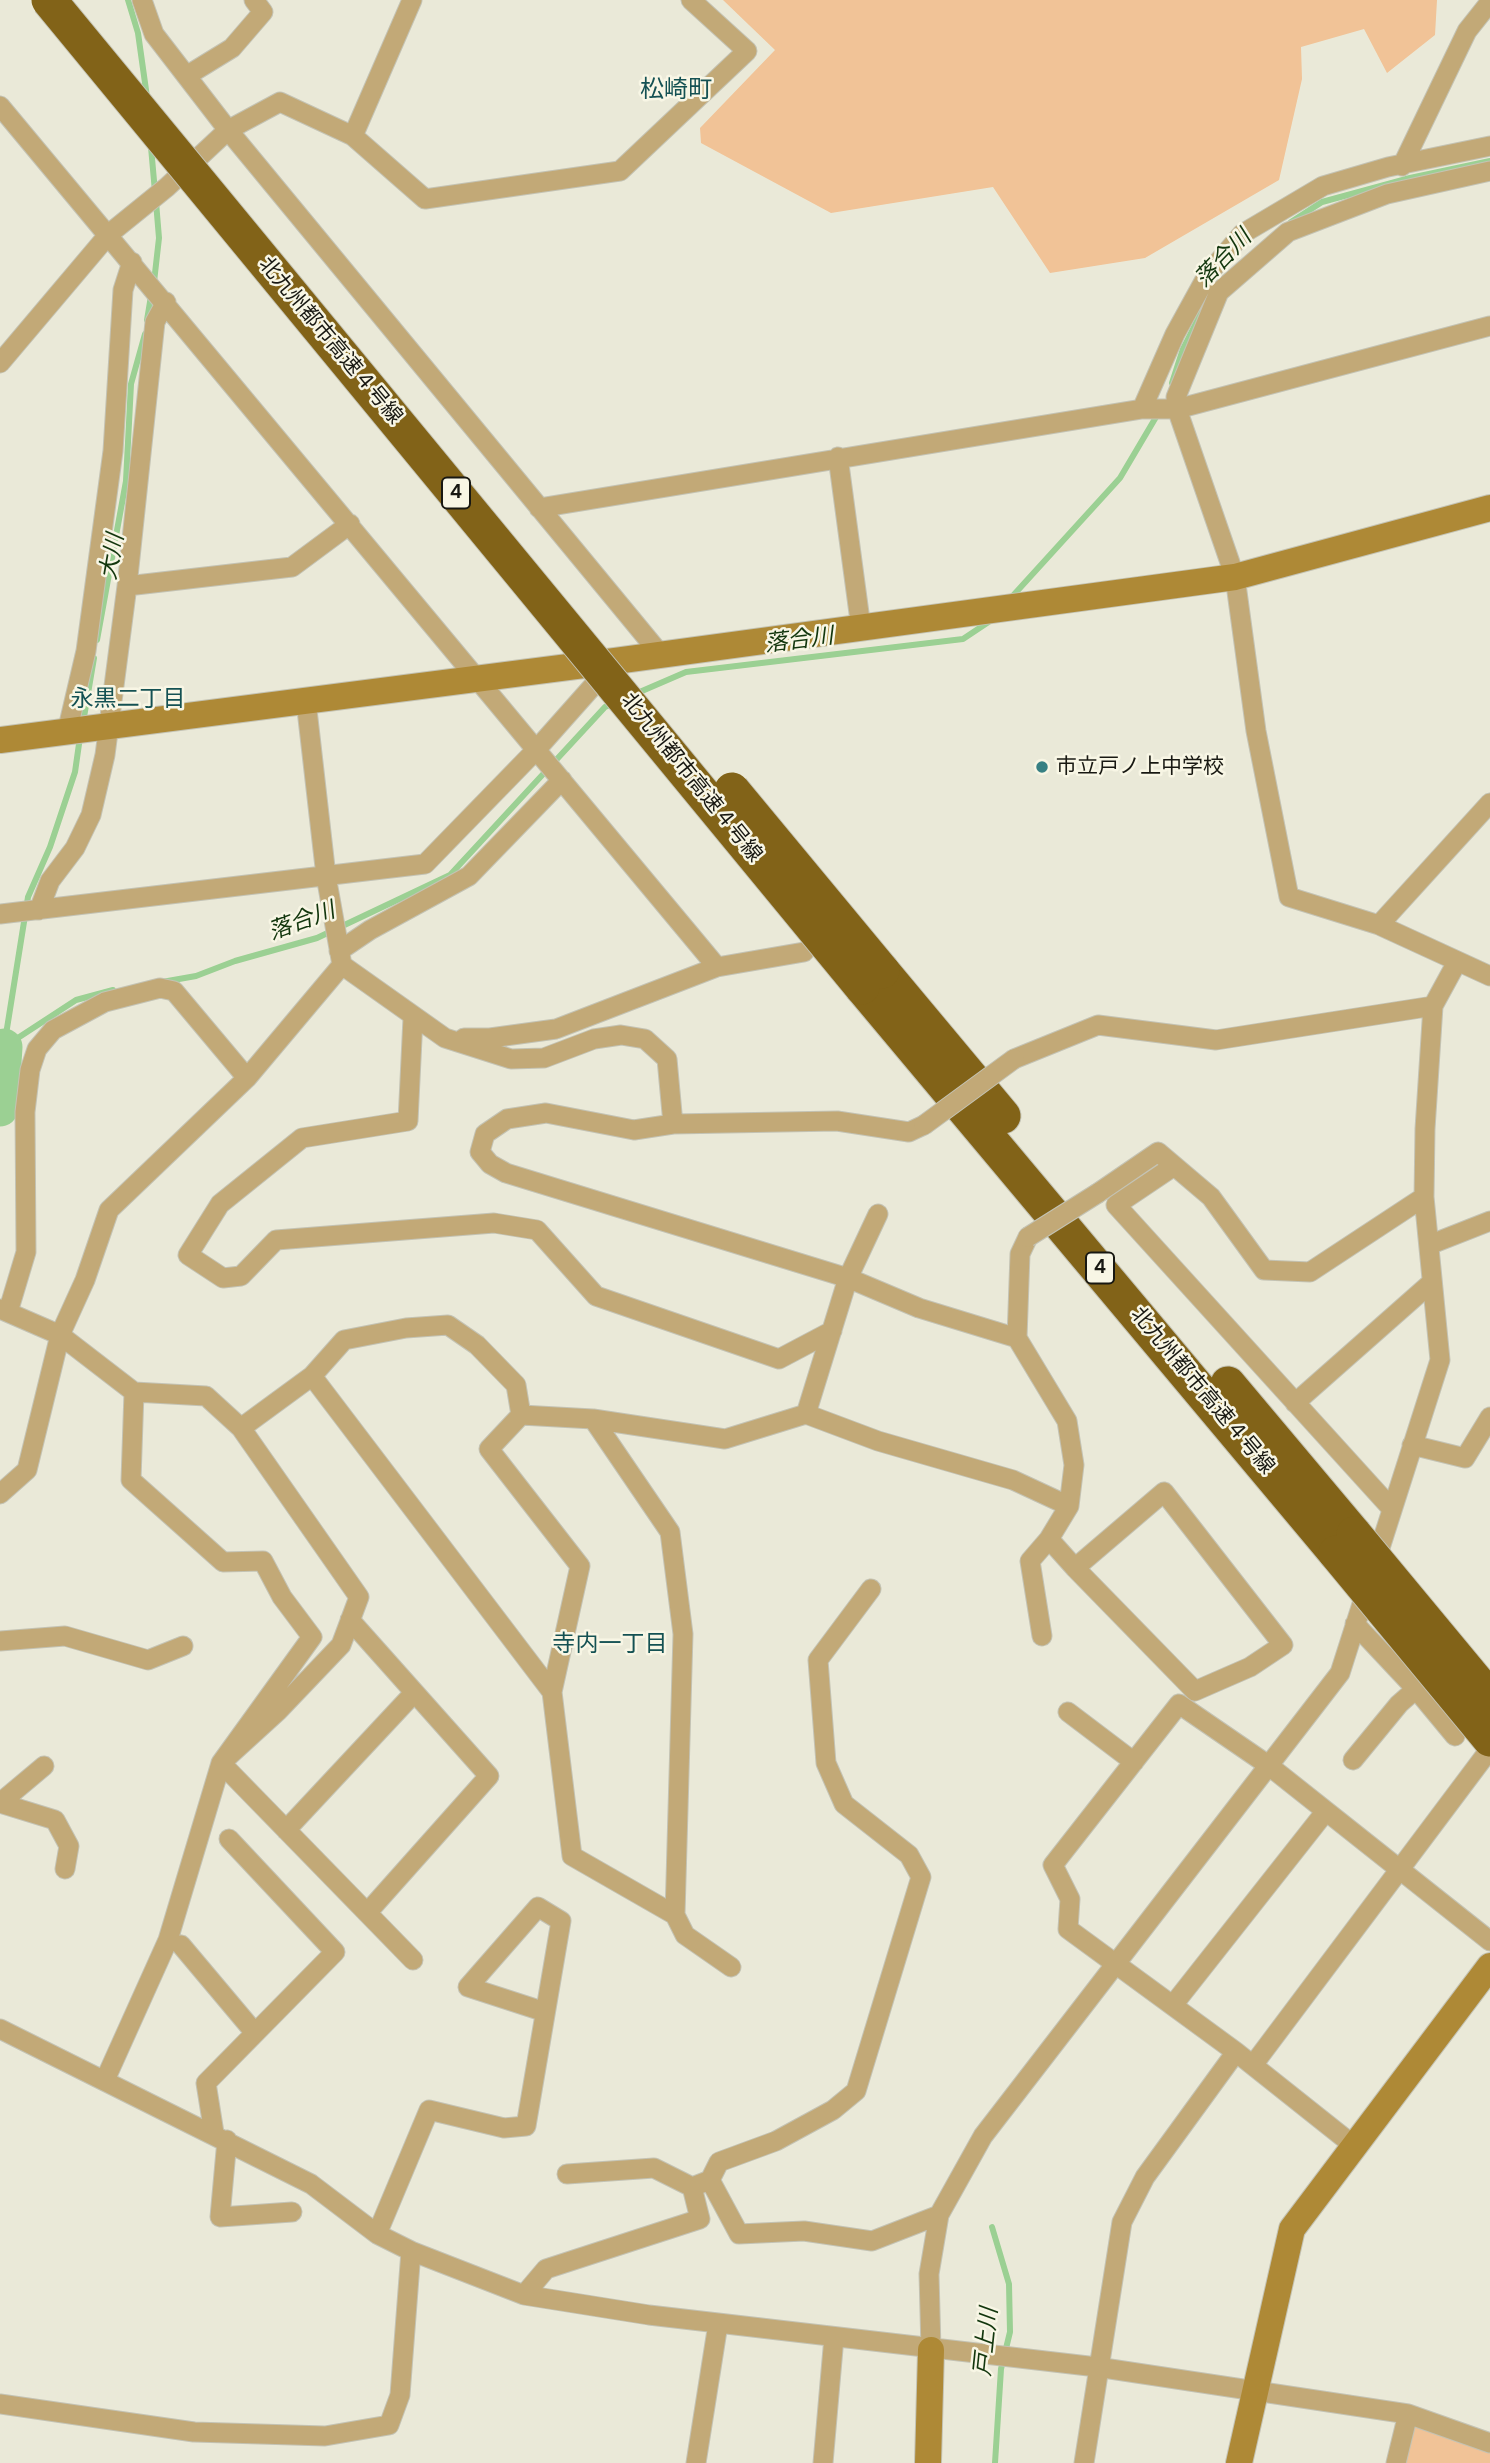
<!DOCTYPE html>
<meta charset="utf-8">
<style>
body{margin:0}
canvas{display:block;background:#eae9d8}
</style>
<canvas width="1490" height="2463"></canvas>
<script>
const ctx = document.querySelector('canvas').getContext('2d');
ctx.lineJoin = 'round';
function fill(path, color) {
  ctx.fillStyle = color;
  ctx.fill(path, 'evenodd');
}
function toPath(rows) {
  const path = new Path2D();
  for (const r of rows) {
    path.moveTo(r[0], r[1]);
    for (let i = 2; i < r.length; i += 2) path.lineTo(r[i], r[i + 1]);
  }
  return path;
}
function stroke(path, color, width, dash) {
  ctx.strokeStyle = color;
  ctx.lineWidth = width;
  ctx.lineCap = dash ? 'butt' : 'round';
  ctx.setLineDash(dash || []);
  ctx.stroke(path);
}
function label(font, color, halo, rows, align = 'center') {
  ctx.font = font + ' "DM Sans","Noto Sans JP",sans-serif';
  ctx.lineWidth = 5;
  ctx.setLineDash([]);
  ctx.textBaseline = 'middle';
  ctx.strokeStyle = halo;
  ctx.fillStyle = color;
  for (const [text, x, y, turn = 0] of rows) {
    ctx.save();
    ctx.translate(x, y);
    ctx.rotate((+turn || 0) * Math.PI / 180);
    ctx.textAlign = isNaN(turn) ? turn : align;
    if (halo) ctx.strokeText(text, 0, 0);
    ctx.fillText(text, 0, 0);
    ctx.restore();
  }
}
const green = toPath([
 [723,0,1437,0,1435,35,1387,73,1364,29,1301,47,1302,79,1279,180,1145,258,1050,273,993,187,831,213,701,143,700,128,775,50],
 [1413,2423,1490,2452,1490,2463,1403,2463]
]);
const stream = toPath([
 [128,0,138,33,147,97],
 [151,147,155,192],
 [1291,222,1322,202,1410,178,1490,161],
 [154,282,159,238,156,202],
 [147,320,151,296],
 [1172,383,1183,349,1201,313],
 [1009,600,1120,478,1159,412],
 [97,640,126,481,131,384,145,334],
 [635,694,686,672,963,639,993,619],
 [83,723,94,658],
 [162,982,196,976,235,961,317,938,450,875,605,707,612,704],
 [4,1047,76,1000,113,990],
 [4,1047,28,897,50,847,75,772,80,737],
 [992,2227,1009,2284,1010,2332,1001,2369,995,2463]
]);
const river = toPath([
 [0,1108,4,1047]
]);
const street = toPath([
 [142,0,154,34,228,130,661,655],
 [188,75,232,48,263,12,254,0],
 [0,106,717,967],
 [353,136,412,0],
 [1402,166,1467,31,1490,2],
 [1490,171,1387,194,1288,232,1219,292,1176,397,1177,409,1235,577,1256,731,1289,897,1379,925,1490,976],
 [0,363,109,234,167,187,228,130,280,102,353,136,425,199,620,171,747,51,691,0],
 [1142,409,1175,334,1208,274,1242,234,1323,186,1388,167,1490,146],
 [838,457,861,628],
 [539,508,1142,409,1177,409,1490,326],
 [127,586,155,322,166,302],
 [306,701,326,876,342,965,445,1038,511,1059,544,1058,594,1039,621,1035,645,1039,667,1059,673,1124],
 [67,732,86,651,113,451,123,290,132,262],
 [39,910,50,881,75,848,91,815,105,755,127,586,292,567,350,524],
 [0,914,425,864,536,750,608,669],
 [1379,925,1490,803],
 [339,951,370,930,469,876,562,780],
 [413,1018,408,1121,302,1138,220,1204,188,1255,223,1278,241,1276,276,1240,494,1223,537,1230,596,1296,779,1359,832,1331],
 [464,1038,490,1038,556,1029,717,967,804,952],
 [1014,1059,1098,1025,1216,1040,1433,1006],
 [924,1125,909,1132,837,1121,673,1124,634,1130,546,1113,507,1119,485,1134,480,1152,490,1164,506,1173,848,1278,919,1308,1017,1338],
 [1174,1166,1116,1205,1392,1509],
 [1098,1193,1158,1152,1211,1197,1264,1270,1310,1272,1424,1197],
 [1028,1237,1020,1254,1017,1338,1067,1421,1074,1465,1069,1506,1049,1539,1075,1568,1195,1691,1250,1667,1283,1645,1164,1492,1075,1568],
 [1429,1245,1490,1221],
 [0,1309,60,1335,134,1392],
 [8,1312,26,1252,25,1112,30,1070,37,1049,53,1030,105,1002,160,988,174,991,247,1078],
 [312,1376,344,1340,406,1328,448,1325,477,1345,516,1385,521,1415],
 [1295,1403,1432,1282],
 [806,1414,848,1278,878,1214],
 [241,1428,206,1396,134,1392,131,1480,223,1562,263,1561,282,1597,312,1637,221,1763,413,1960],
 [1412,1445,1465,1458,1490,1417],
 [0,1494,27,1470,60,1335,85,1280,109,1210,247,1078,342,965],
 [350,1620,489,1776,367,1913],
 [1042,1636,1030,1561,1049,1539],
 [0,1641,65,1636,148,1660,183,1646],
 [1416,1689,1455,1736],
 [552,1692,580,1566,489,1449,521,1415,593,1419],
 [1068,1712,1134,1762],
 [1353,1760,1399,1704,1416,1689,1355,1624],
 [0,1803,55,1820,69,1846,65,1869],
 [0,1803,44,1766],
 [286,1830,414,1693],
 [675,1915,685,1935,731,1967],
 [181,1945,255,2033],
 [1173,2005,1326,1811],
 [0,2029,311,2184,377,2234,411,2251,524,2295,649,2315,1097,2367,1408,2414,1490,2443],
 [1253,2065,1490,1749],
 [105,2080,168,1940,221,1763,278,1711,341,1645,359,1597,241,1428,312,1376,552,1692,572,1856,675,1915,683,1634,670,1532,593,1419,725,1439,806,1414,878,1441,1013,1480,1069,1506],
 [214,2133,206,2083,335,1952,229,1839],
 [227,2140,220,2217,292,2212],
 [1353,2145,1236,2052,1068,1929,1070,1899,1053,1865,1179,1704,1268,1765,1490,1941],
 [567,2174,654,2168,692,2187],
 [710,2180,719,2162,776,2141,833,2110,856,2091,921,1877,909,1855,844,1804,826,1763,818,1660,871,1589],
 [377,2234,429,2110,504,2128,526,2126,561,1921,538,1907,468,1987,545,2012],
 [524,2295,546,2269,700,2219,692,2187,710,2180,739,2234,804,2231,872,2241,939,2215],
 [931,2350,929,2274,939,2215,983,2136,1340,1673,1440,1360,1424,1197,1425,1129,1433,1006,1457,962],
 [0,2404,194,2432,325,2436,389,2425,400,2395,411,2251],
 [696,2463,718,2324],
 [823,2463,834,2337],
 [1084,2463,1122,2222,1145,2177,1236,2052],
 [1396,2463,1408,2414]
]);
const secondary = toPath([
 [0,740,615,661,1235,577,1490,508],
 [928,2463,931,2350],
 [1239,2463,1292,2229,1490,1966]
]);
const highway = toPath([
 [882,971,1003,1116],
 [862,987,1336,1553],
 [1228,1384,1354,1534]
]);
const streetBridge = toPath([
 [924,1125,1014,1059],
 [1028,1237,1098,1193]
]);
const highwayBridge = toPath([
 [49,0,862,987],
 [732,790,882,971],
 [1354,1534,1490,1698],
 [1336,1553,1490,1739]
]);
const markers = [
 [1042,767,7,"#378083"]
];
const shields = [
 [456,493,28],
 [1100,1268,28]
];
const shieldNames = [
 ["4",456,493],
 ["4",1100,1268]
];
const streetNames = [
 ["北九州都市高速４号線",330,341,50],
 ["北九州都市高速４号線",691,778,51],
 ["北九州都市高速４号線",1202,1391,50]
];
const poiNames = [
 ["市立戸ノ上中学校",1056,767]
];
const waterNames = [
 ["落合川",1224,259,-46],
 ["大川",113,557,-80],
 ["落合川",799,641,-7],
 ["落合川",302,922,-20],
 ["戸上川",987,2342,-84]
];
const neighbourhoodNames = [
 ["永黒二丁目",128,700],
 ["寺内一丁目",610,1645]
];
const quarterNames = [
 ["松崎町",676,91]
];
fill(green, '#f1c397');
stroke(stream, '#9bd093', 6);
stroke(river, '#9bd093', 37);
stroke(street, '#c4c3b4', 21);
stroke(secondary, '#c4c3b4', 28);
stroke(highway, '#c4c3b4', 37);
stroke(street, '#c2a977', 19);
stroke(secondary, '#ae8936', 26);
stroke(highway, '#826318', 35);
stroke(streetBridge, '#c4c3b4', 21, []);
stroke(highwayBridge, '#c4c3b4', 37, []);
stroke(streetBridge, '#c2a977', 19);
stroke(highwayBridge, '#826318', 35);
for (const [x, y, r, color] of markers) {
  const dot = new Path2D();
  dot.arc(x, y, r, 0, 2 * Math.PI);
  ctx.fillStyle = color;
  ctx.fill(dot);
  stroke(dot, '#f8f6e5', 2.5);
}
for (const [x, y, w] of shields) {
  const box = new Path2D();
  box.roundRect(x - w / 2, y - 15.5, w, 31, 5);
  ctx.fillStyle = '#f8f6e5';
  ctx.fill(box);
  stroke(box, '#181812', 2);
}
label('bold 19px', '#181812', null, shieldNames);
label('21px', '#181812', '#f8f6e5', streetNames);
label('21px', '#181812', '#f8f6e5', poiNames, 'left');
label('italic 23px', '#12360d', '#f8f6e5', waterNames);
label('23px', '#145153', '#f8f6e5', neighbourhoodNames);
label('24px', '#145153', '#f8f6e5', quarterNames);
</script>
